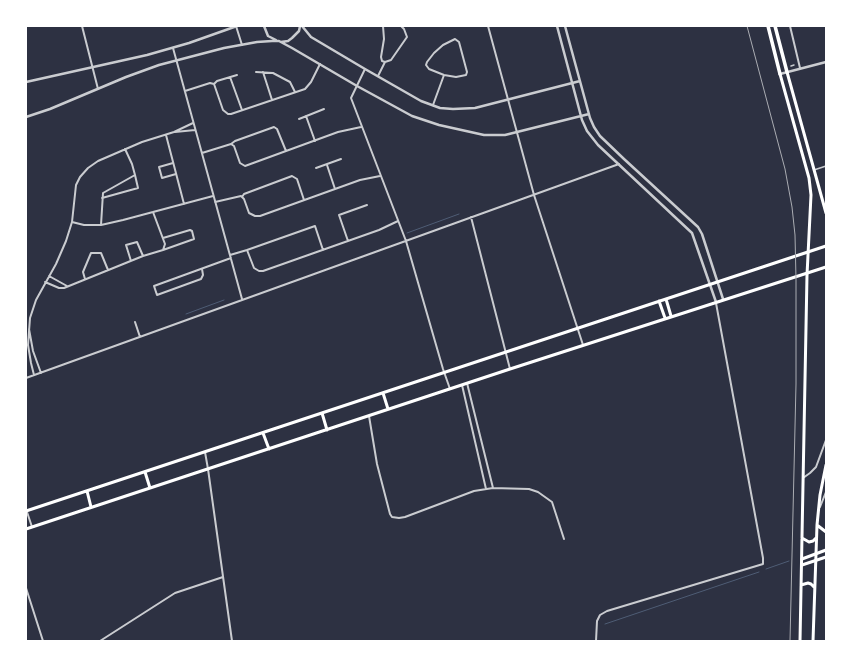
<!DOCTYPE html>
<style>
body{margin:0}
#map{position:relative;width:852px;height:667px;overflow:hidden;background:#2d3142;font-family:"Varela Round",sans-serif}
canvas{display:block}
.frame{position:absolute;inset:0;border:27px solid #fff;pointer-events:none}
</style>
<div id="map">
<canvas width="852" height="667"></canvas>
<div class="frame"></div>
</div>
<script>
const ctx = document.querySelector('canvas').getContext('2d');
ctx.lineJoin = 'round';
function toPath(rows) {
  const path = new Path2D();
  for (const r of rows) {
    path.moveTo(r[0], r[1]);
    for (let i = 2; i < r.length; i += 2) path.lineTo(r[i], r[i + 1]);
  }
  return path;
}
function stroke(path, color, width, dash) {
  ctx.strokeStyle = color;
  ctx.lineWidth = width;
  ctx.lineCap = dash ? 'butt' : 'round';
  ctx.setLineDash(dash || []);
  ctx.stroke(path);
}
const stream = toPath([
 [407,233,459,214],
 [186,314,224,300],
 [766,569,789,561],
 [605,624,759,572]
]);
const pedestrian = toPath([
 [791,66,794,65],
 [814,170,826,166]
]);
const minor = toPath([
 [82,26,98,89],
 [236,26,242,45],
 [383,26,384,39,381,57,382,61,385,62,391,60,407,37,404,29,401,26],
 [488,26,534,195,583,345],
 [790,26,800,68],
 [455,39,459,42,467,72,466,75,456,77,444,75,429,69,426,65,427,62,434,53,443,45,455,39],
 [173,48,242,299],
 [365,69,351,98,406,241,443,369,450,389],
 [256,72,273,73,290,82,295,92],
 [263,72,272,100],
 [378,76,385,62],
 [230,77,242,110],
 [214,84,217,81,237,75],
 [185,91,210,83,214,84,223,110,228,114,231,114,305,89,311,82,320,64],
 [433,105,444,75],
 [306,116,315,141],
 [299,119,324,109],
 [175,132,195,130],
 [166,135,184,204],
 [231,144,235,141,274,127,277,129,286,151],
 [202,153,231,144,234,146,240,163,245,166,338,132,361,127],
 [173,163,159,167,162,178,176,174],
 [327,165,335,189],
 [316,168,341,159],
 [242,197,244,194,292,176,297,179,304,200],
 [102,198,138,188,135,175],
 [215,202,241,196,244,199,249,213,255,216,260,216,360,180,380,176],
 [471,217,510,369],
 [72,222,84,225,101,225,123,220,213,196],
 [101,225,103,193,135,175,132,164,125,149],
 [163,238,190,230,192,231,194,239,163,250],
 [348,241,339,215,367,205],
 [247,250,315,226,323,250],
 [230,255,247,250,254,268,259,271,263,271,379,230,398,221],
 [131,261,126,245,137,242,143,256],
 [202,269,203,275,201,279,157,295,154,286,231,258],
 [49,276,67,286],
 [85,279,83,272,91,253,101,253,108,270],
 [45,282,59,288,64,288,143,256,163,250,165,244,153,212],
 [135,322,140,337],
 [29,329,33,351,41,373],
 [34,375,31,363,28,345,30,318,36,300,56,264,66,241,72,222,76,185,80,177,88,168,98,161,142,142,174,132,193,123],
 [26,378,619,164],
 [467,383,493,488],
 [462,385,486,489],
 [369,416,377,464,390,514,392,517,399,518,405,517,474,491,493,488,529,489,538,492,552,502,564,539],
 [205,452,208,469,232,641],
 [803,478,810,473,816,467,826,440],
 [820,507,826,492],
 [26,509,32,527],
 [26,588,43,641],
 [100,641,175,593,223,577],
 [596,641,597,621,600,615,607,611,763,564,763,558,716,303]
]);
const tertiary = toPath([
 [264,26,268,36,276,40],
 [302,26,311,37,365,69,421,101,440,108,453,109,475,108,580,81],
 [557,26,582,120,587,131,598,145,692,233,716,302],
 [565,26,590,118,594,127,600,136,624,159,698,227,702,234,723,299],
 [281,42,288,41,292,38,299,31,300,26],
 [780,74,826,62],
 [26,82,147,55,189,43,237,26],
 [26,117,50,109,126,77,159,65,224,48,257,42,272,41,279,41,292,48,357,86,412,116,439,125,484,135,505,135,589,114]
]);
const primary = toPath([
 [666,299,671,316],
 [659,301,665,318],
 [383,393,388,409],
 [322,413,327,430],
 [263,433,269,449],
 [145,472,150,488],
 [87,491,91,507],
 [26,511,826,246],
 [26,529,510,369,826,267],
 [802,559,826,550],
 [802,565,826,557]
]);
const trunk = toPath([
 [787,72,826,213],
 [780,74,809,178,811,195,807,275,800,641],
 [817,525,826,532],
 [802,538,809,542,813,541,816,538],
 [801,585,808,583,811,584,814,587],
 [813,641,817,525,820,495,826,465]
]);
const motorway = toPath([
 [768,26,780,74],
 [775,26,787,72]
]);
const rail = toPath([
 [747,26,785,169,792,207,795,235,796,279,796,384,790,641]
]);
stroke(stream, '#4f5d75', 1);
stroke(pedestrian, '#caccd0', 1.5);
stroke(minor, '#caccd0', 2);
stroke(tertiary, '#caccd0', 2.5);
stroke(primary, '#fff', 3);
stroke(trunk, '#fff', 3);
stroke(motorway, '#fff', 3.5);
stroke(rail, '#abadb3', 1);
</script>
